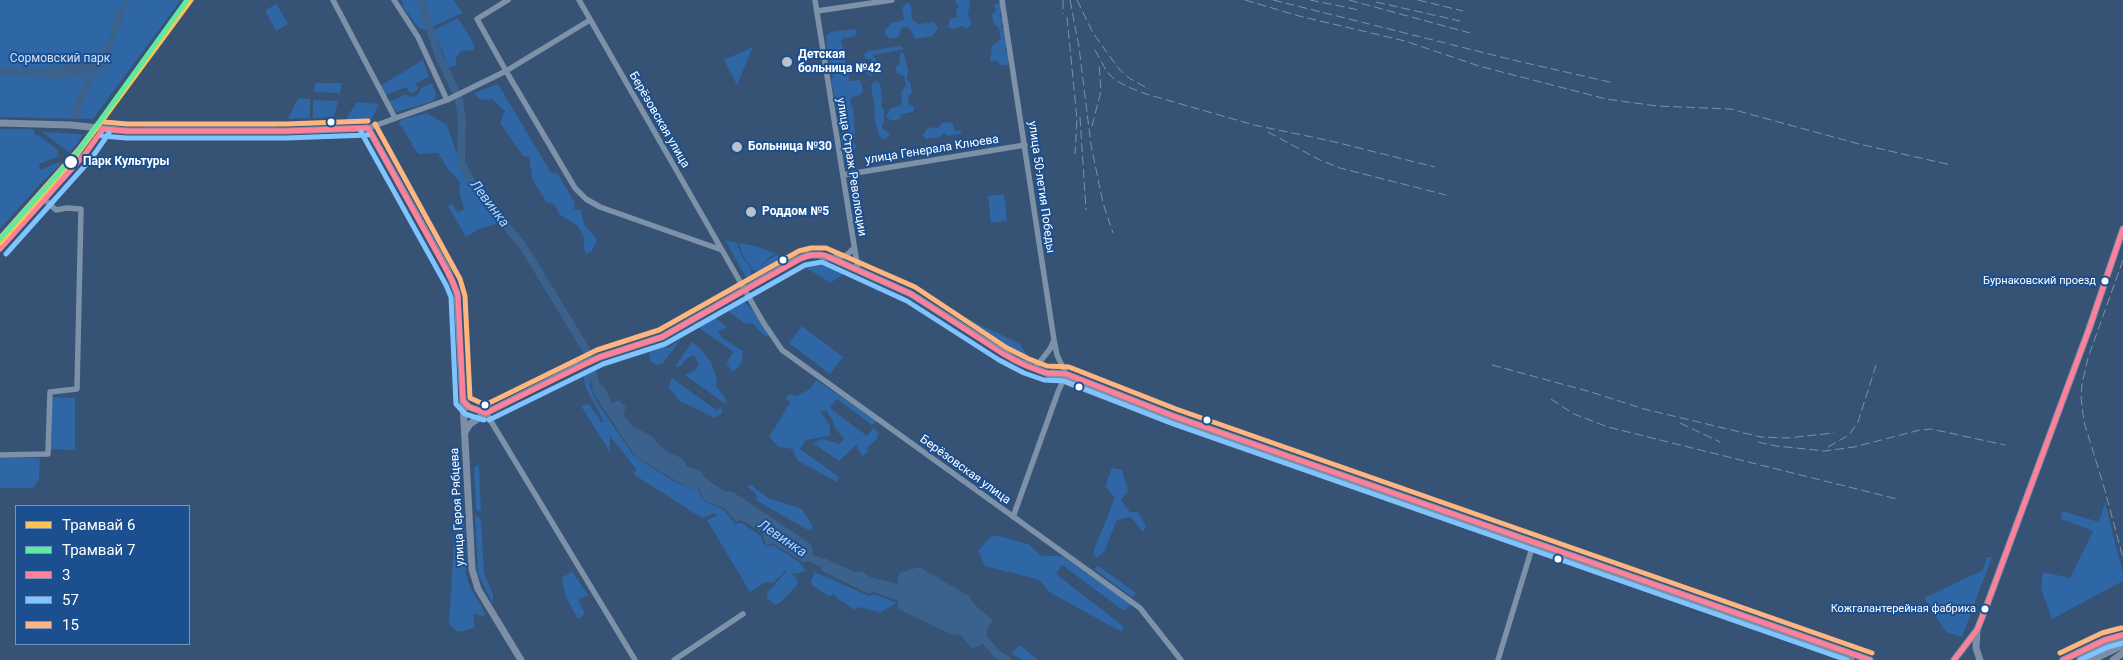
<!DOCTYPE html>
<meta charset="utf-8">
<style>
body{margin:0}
#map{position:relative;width:2123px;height:660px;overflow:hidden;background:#365274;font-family:Roboto,sans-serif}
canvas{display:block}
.legend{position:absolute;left:15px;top:505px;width:175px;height:140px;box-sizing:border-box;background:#1b4f8f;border:1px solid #7695bc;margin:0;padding:6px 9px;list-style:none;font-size:15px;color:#fff}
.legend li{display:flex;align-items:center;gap:10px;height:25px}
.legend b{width:25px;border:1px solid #7695bc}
</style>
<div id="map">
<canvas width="2123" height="660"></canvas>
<ul class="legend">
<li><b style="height:6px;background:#fcc553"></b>Трамвай 6</li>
<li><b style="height:6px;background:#60e9a3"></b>Трамвай 7</li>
<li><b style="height:6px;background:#ff8098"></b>3</li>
<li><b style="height:6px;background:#80c4ff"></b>57</li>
<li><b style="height:6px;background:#ffb580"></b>15</li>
</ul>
</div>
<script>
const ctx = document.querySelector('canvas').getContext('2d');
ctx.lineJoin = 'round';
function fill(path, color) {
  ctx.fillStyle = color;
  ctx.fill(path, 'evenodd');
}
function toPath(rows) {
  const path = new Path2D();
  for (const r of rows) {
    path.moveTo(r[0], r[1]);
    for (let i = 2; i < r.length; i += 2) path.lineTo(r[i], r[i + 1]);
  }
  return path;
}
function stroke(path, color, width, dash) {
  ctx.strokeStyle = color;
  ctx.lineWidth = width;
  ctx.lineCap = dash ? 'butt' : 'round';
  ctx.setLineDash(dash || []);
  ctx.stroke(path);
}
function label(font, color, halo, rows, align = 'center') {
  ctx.font = font + ' Roboto,sans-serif';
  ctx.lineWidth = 4;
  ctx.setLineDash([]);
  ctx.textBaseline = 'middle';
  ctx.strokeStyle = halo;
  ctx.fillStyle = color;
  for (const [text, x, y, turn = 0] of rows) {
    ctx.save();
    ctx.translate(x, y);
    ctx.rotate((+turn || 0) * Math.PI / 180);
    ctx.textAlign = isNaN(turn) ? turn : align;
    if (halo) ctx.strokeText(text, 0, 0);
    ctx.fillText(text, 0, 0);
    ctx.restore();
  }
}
const green = toPath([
 [0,0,181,0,93,119,0,117],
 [402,0,453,0,463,13,425,30,419,28,403,7],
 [955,0,970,0,968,16,972,24,966,29,962,26,954,29,948,27,950,19,957,17,956,11,959,7,956,4],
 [907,2,911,5,912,20,919,24,934,22,938,28,932,36,915,39,911,30,907,27,901,28,899,37,889,39,884,32,891,23,904,20,902,8],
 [997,3,1001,4,1000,16,1003,21,1001,27,1005,30,1007,46,1005,50,1008,53,1010,61,1007,65,1000,65,997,60,990,62,992,46,1001,39,999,28,993,22,992,14,996,11,994,5],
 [277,4,288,24,276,31,265,10],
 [458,18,475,46,473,50,461,51,456,58,456,65,449,68,434,30],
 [855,29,857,34,853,37,843,38,841,43,846,53,845,61,848,69,849,81,859,80,861,82,863,91,860,95,852,97,850,102,854,111,855,137,850,143,856,145,856,148,849,151,849,156,844,158,841,139,844,135,841,130,838,119,841,114,836,109,840,102,835,100,831,80,833,77,830,67,831,63,828,58,830,53,827,48,826,36,831,32],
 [901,46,904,49,901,50,873,55,878,63,878,71,871,76,866,73,869,68,875,66,871,59,866,59,864,55,868,51],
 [753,47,737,85,724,60],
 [900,53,904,53,908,71,907,80,910,82,912,92,908,98,909,104,915,107,913,112,901,114,900,119,891,121,886,116,890,109,902,105,901,93,906,85,904,76,897,74,896,66,900,64,899,58],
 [423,60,429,77,416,83,418,88,417,91,412,93,409,92,407,87,385,95,380,86],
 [875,81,880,83,882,98,881,106,884,110,884,121,882,128,890,134,885,140,879,137,874,115,875,110,871,86],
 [316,83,342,83,340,93,313,92],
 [432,83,436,95,434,101,396,112,389,101,395,100,405,94,410,97,418,95,421,88],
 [498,84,551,173,558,174,575,203,574,209,581,210,584,224,597,240,592,251,586,254,584,248,584,238,578,226,560,215,554,204,546,202,532,178,529,157,523,156,500,123,505,111,492,99,481,100,474,93],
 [298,98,310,99,310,118,288,119],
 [313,100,338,101,334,117,313,118],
 [357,102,379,104,372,119,368,121,363,123,343,123],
 [427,113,447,125,460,163,473,190,499,221,492,226,481,228,466,237,448,206,452,203,458,213,464,209,459,191,460,182,448,169,438,153,418,154,399,123,401,120],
 [947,122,953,123,954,130,962,131,960,134,948,136,944,133,940,137,926,139,923,135,926,130,933,127,938,128,942,123],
 [276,123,276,129,139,128,159,124],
 [0,129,34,129,35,135,38,135,57,149,59,156,39,164,40,170,60,162,61,164,42,182,0,229],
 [42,132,80,134,83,135,70,153],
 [1004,194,1007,221,991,223,988,196],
 [725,240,737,243,741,255,751,268,751,278,746,277],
 [739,243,759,247,776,254,769,257,758,270,754,271,743,255],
 [777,255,782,257,782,262,754,277,754,274,769,259],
 [810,261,817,261,846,273,830,283,802,265],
 [743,300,754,312,769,335,766,337,752,323,746,324,726,310],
 [721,309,716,318,727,327,718,331,722,338,743,351,741,364,733,372,726,363,734,352,699,328,691,329,695,323,701,321,709,322,711,315],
 [962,316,1020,344,1026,353,1026,359,1019,358,961,319],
 [802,326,843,357,830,374,789,343],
 [681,339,663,363,657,365,650,361,649,352,663,347,668,348],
 [692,342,700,348,711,362,717,380,716,386,725,398,727,405,685,375,695,370,699,365,694,355,686,359,681,366,675,367],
 [583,370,588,371,591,379,589,385,596,401,634,456,670,479,691,489,699,490,702,500,724,510,735,524,742,523,761,536,763,544,766,547,773,545,799,562,806,570,797,574,791,573,797,579,798,584,780,603,775,605,767,598,767,593,787,571,785,571,773,583,766,582,750,592,707,520,717,516,714,513,702,518,633,474,637,470,610,436,610,452,581,406,589,404,602,423,604,422,585,386],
 [672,378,716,410,721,407,722,413,715,418,680,401,668,387],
 [816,380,877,421,872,425,837,399,830,408,867,436,874,427,879,434,877,439,868,447,867,453,862,456,856,445,839,461,813,443,822,439,839,444,844,439,834,427,833,421,826,410,821,412,830,426,830,436,806,440,800,449,839,477,837,482,798,461,792,449,779,447,769,437,790,403,786,398,789,394,797,396,810,389],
 [52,397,75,398,75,450,51,449],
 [0,458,40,458,39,479,33,488,0,488],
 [479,465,481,512,476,510,474,467],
 [1112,468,1122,470,1128,491,1121,500,1130,512,1138,512,1146,526,1143,532,1131,517,1117,520,1104,552,1096,558,1093,552,1115,498,1105,486],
 [750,484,768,498,802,509,813,526,810,531,757,501,756,494,748,487],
 [2105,502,2123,574,2123,581,2052,619,2041,589,2043,572,2070,578,2093,531,2061,519,2062,511,2099,522],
 [456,509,464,519,466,574,470,587,485,613,484,616,473,614,475,628,458,632,449,624],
 [475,515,481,519,484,573,493,595,493,604,478,574],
 [991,536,999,536,1028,544,1042,556,1062,556,1131,604,1124,611,1062,565,1056,574,1123,626,1122,632,1049,592,1040,580,985,566,978,551],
 [1987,557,1992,557,1962,637,1946,632,1924,598,1983,570],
 [1098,566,1136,593,1132,597,1094,569],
 [572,571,588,595,578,600,585,614,578,619,566,597,562,578],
 [815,572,869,596,874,594,897,603,880,612,858,607,855,610,837,598,834,594,829,596,813,586,811,581],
 [1020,645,1038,660,1022,660,1012,653]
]);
const water = toPath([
 [125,0,129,0,104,70,93,78,84,76,55,79,0,75,0,67,37,69,95,59,110,38,114,14,122,7],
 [594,380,605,388,612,404,618,400,626,407,623,414,632,426,652,436,656,442,669,453,682,458,687,466,700,471,705,478,724,491,733,492,811,544,813,554,811,558,804,563,773,543,766,546,762,532,741,520,736,522,725,509,703,500,700,489,691,489,671,478,635,456,592,391],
 [824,558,855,572,862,571,870,577,897,584,899,573,919,567,969,596,975,605,993,620,987,630,986,636,989,640,973,649,959,634,955,636,898,609,898,601,873,592,869,594,822,571,818,562]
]);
const river = toPath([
 [421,0,438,54,455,90],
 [459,99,462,120,461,162,475,189,523,246],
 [74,115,94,68],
 [526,251,587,351,589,358],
 [593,374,597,388],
 [802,553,827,566],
 [981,636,997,654,1007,660]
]);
const minor = toPath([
 [333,0,395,118],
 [394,0,418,37,447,100],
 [508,0,477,19,506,71,590,20],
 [579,0,722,250],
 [815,0,858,270],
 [1002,0,1054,340,1057,355,1066,374,1058,392,1013,517],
 [817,11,892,0],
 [368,128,447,100,506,71,575,188,586,199,600,207,722,250,763,322,782,350,1140,608,1181,660],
 [843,175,1025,145],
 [0,249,85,154,103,129],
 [831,258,847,255,854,248],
 [1032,368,1039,363,1050,349,1054,340],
 [486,413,635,660],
 [0,455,48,454,50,392,77,389,81,209,67,208,56,210,45,200],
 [674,660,743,614],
 [1498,660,1532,548]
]);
const major = toPath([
 [0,123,71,125,127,131,286,131,368,128,447,269,457,293,472,569,478,589,521,660],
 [1052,373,1066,374,1173,416,1870,660],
 [463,401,469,407,486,413],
 [465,432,470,424,486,413,576,367,600,357,662,337,796,260,808,255,820,255,831,258,911,294,1015,360,1070,383,1179,425,1851,660],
 [1977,630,1976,648,1980,660],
 [1954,660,1977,630,1985,610,2089,329,2123,229],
 [2063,660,2105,640,2123,635],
 [2080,660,2123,639],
 [2092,660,2123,645],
 [2113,660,2123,653]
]);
const rail = toPath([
 [1063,0,1063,14],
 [1070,0,1079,47,1091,145,1103,203,1113,233],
 [1077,0,1093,33,1119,69,1129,78,1149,89],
 [1245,0,1299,16,1405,41,1479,66,1606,99,1657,106,1731,109,1859,144,1951,165],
 [1273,0,1513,60,1614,83],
 [1310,0,1359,10],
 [1349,0,1470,33],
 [1418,0,1463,11],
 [1376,2,1460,21],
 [1067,17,1077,119,1075,154],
 [1095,50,1107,72,1115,80,1128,87,1146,94,1254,125,1331,141,1435,167],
 [1080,117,1086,210],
 [1092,126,1101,91,1099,64],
 [1268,132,1320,160,1340,168,1446,195],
 [2123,260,2088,358,2082,384,2081,397,2084,422,2104,487,2123,558],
 [1492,365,1591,392,1644,409,1761,437,1787,438,1834,433],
 [1551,399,1574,414,1608,427,1897,499],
 [1680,423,1720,442],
 [1758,442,1776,446,1825,451,1854,447,1920,430,1931,429,2005,445],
 [1828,447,1849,435,1858,422,1877,362]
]);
const bus1 = toPath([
 [368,128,453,282,458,296,463,401,469,407,486,413],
 [103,129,127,131,286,131,368,128],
 [0,249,85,154,103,129],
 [486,413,600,357,662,337,802,258,812,255,824,255,911,294,1003,354,1026,366,1046,373,1066,374,1173,416,1870,660],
 [1954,660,1977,630,1985,610,2089,329,2123,229],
 [2063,660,2105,640,2123,635]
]);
const bus2 = toPath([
 [361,132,446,285,451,297,456,404,465,414,484,420],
 [102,136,127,138,286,138,368,135],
 [6,254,91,159,109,133],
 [489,420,603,364,665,344,805,265,822,262,907,301,999,360,1024,373,1044,380,1064,381,1171,423,1847,660],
 [2080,660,2108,647,2123,643]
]);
const bus3 = toPath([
 [104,122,127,124,286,124,368,121],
 [375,124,460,279,465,296,470,398,488,406],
 [0,238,79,149,97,125],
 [483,406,597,350,659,330,799,251,811,248,826,248,915,287,1007,348,1029,359,1047,366,1069,367,1176,409,1872,653],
 [2060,653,2102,633,2121,628]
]);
const tram1 = toPath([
 [0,243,76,156,191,0]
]);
const tram2 = toPath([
 [0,239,79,150,187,0]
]);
const markers = [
 [787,62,6,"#b9c2ce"],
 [331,122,4.5,"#fff"],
 [737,147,6,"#b9c2ce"],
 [71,162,7,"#fff"],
 [751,212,6,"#b9c2ce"],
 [783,260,4.5,"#fff"],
 [2105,281,4.5,"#fff"],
 [1079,387,4.5,"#fff"],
 [485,405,4.5,"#fff"],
 [1207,420,4.5,"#fff"],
 [1558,559,4.5,"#fff"],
 [1985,609,4.5,"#fff"]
];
const busNames = [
 ["Бурнаковский проезд",2096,281],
 ["Кожгалантерейная фабрика",1976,609]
];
const poiNames = [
 ["Детская",798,55],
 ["больница №42",798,69],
 ["Больница №30",748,147],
 ["Роддом №5",762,212]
];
const parkNames = [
 ["Сормовский парк",60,59]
];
const streetNames = [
 ["Берёзовская улица",659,120,60],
 ["улица Генерала Клюева",932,150,-9],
 ["улица Страж Революции",851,167,81],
 ["улица 50-летия Победы",1041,187,82],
 ["Берёзовская улица",965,470,36],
 ["улица Героя Рябцева",458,507,-93]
];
const stopNames = [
 ["Парк Культуры",83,162]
];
const waterNames = [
 ["Левинка",489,204,53],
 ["Левинка",782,539,34]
];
fill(green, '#2f66a5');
fill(water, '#3b618d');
stroke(river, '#3b618d', 8);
stroke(minor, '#7d92a8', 5.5);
stroke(major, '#7d8ea7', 7);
stroke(rail, '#7e92a7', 1, [9, 4]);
stroke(bus1, '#ff8098', 5);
stroke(bus2, '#80c4ff', 5);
stroke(bus3, '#ffb580', 5);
stroke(tram1, '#fcc553', 5);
stroke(tram2, '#60e9a3', 5);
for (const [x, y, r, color] of markers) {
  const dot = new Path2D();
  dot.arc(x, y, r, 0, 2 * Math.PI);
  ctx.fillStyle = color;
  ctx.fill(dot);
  stroke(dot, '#1b4f8f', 2);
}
label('11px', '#fff', '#1b4f8f', busNames, 'right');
label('bold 12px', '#fff', '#1b4f8f', poiNames, 'left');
label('12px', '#cfe3fa', '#1b4f8f', parkNames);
label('12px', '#fff', '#1b4f8f', streetNames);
label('bold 12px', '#fff', '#1b4f8f', stopNames, 'left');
label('italic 14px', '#b5d3f5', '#1b4f8f', waterNames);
</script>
